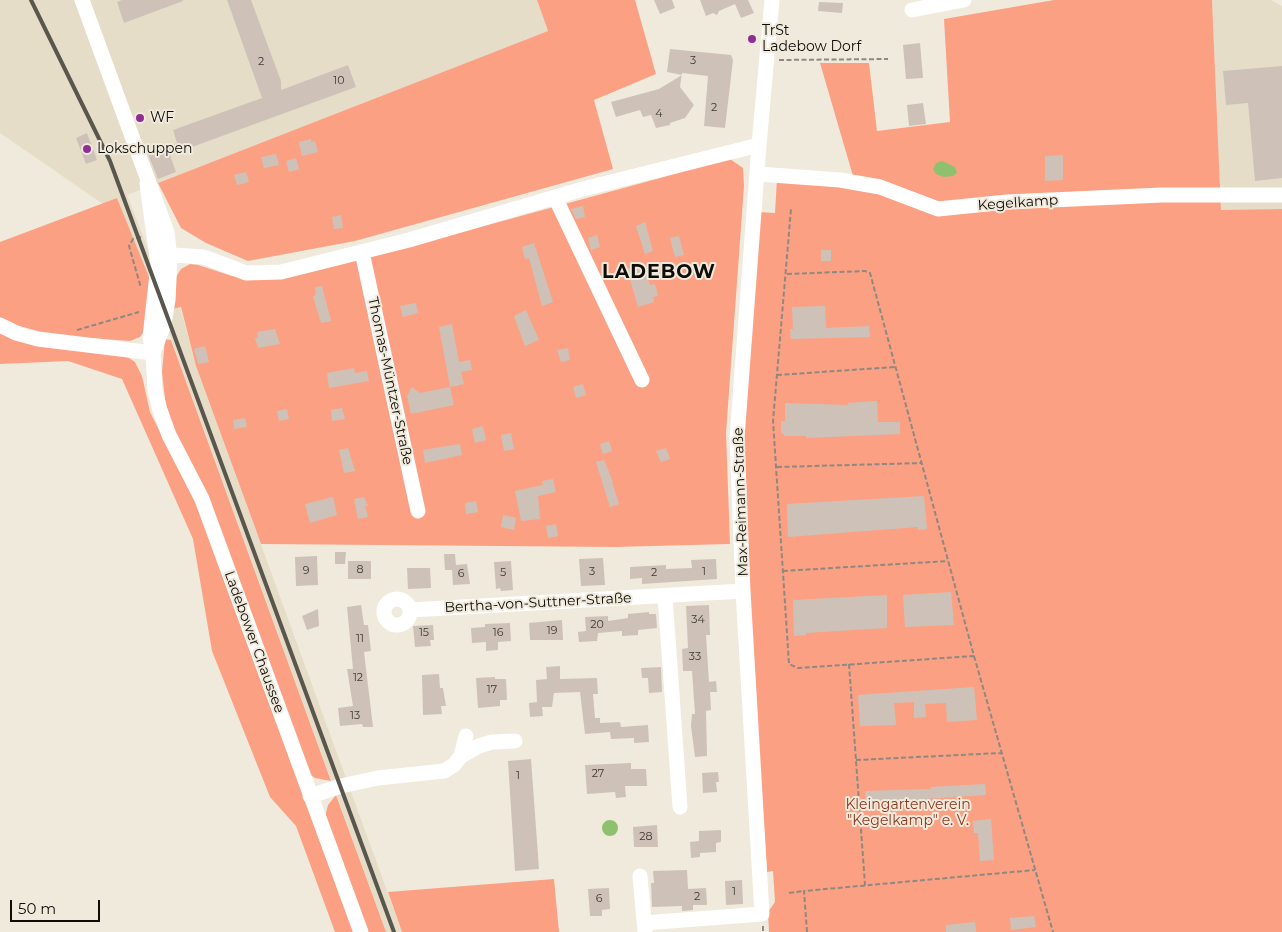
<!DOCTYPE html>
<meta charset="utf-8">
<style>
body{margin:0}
#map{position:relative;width:1282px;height:932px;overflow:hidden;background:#f0eadc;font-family:Montserrat,sans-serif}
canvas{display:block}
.scale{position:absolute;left:10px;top:900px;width:90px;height:22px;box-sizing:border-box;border:2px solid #0f0d09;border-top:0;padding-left:6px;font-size:15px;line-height:18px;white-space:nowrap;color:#0f0d09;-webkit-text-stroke:4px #f0eadc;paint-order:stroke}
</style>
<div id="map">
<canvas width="1282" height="932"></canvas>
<div class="scale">50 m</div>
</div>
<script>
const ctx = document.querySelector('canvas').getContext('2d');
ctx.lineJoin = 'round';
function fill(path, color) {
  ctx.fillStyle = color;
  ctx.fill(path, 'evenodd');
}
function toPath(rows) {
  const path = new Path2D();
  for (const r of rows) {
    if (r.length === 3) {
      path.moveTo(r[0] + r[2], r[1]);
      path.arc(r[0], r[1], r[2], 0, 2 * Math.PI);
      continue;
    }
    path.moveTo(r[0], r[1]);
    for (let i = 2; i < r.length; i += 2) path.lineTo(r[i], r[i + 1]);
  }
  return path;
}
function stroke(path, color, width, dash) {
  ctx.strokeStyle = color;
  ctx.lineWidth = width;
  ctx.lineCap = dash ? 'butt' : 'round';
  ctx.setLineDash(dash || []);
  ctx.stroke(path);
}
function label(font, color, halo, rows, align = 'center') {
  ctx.font = font + ' Montserrat,sans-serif';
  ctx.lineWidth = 4;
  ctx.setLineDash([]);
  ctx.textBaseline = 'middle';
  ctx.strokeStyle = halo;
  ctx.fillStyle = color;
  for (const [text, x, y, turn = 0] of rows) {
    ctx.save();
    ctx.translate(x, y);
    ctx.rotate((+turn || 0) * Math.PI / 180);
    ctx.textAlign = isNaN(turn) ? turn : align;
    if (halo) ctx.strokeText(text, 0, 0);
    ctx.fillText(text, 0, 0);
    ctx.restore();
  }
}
const built = toPath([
 [0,0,537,0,548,31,127,195,172,309,180,307,196,366,402,932,386,932,168,330,117,198,103,204,0,133],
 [1212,0,1271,0,1282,6,1282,209,1221,211]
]);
const green = toPath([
 [537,0,635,0,656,74,594,100,613,169,355,241,248,261,206,243,181,228,158,183,548,31],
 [1054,0,1212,0,1221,210,1282,209,1282,932,769,932,768,912,775,902,773,871,767,872,748,590,742,421,758,212,775,213,777,179,853,176,820,63,869,63,877,131,950,122,944,19],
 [730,159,743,168,744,186,726,433,730,544,615,547,261,544,196,366,181,307,172,309,176,277,181,269,190,264,198,265,232,276,363,259],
 [117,198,153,287,148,326,140,337,130,341,38,334,0,318,0,242],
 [0,332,126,356,135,362,142,376,150,412,195,502,353,932,335,932,296,826,270,797,212,651,193,539,122,379,68,361,0,364],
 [165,339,171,340,331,781,315,778,308,773,174,432,166,408,162,372],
 [336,795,386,932,367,932,325,817,328,805],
 [554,879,559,932,402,932,388,892]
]);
const water = toPath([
 [942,161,955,167,957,173,953,176,944,177,936,174,933,169,936,163],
 [610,828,8]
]);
const building = toPath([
 [122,0,183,0,183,1,124,23,117,2],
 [227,0,251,0,281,81,281,90,348,65,356,87,170,155,176,172,158,179,148,154,177,143,173,130,262,98],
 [654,0,672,0,675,8,660,14],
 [700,0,748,0,754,13,741,18,735,4,719,11,717,15,713,13,706,16],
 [819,2,843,3,842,13,818,11],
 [920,43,923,78,906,79,903,45],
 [670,49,731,55,733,60,725,128,704,126,708,76,682,73,680,87,694,105,685,118,670,123,670,125,656,128,651,115,643,117,640,110,616,117,611,102,659,89,682,75,667,72],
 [1282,66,1282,178,1255,181,1248,103,1226,105,1223,71],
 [923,103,926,124,909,126,907,105],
 [87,133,97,160,86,164,76,138],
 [311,139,311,142,315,141,318,152,302,156,299,142],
 [276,154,279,165,264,168,261,157],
 [1063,155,1063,180,1045,181,1045,156],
 [296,158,299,169,289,172,286,161],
 [246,172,249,182,237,185,234,175],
 [583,206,585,217,576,219,571,209],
 [341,215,343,228,334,229,332,217],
 [645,222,653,251,645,254,636,226],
 [597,235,600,247,591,250,588,238],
 [679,236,684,255,675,257,670,238],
 [534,243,553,302,542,306,529,258,525,259,522,247],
 [821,250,831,250,831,261,821,261],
 [643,265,650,285,655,284,658,296,653,297,654,302,638,307,627,269],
 [322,286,331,321,321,323,313,296,316,295,315,287],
 [416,303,418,313,403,317,400,306],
 [825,306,826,328,869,326,870,337,791,339,790,329,793,329,792,307],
 [526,310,539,340,525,346,514,316],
 [452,324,459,362,470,360,472,370,461,372,464,384,450,387,454,405,411,414,407,396,412,387,420,393,450,387,439,327],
 [275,329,280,344,258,348,255,338,258,337,257,332],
 [205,346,209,362,198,364,194,349],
 [568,348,570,360,561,362,557,350],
 [354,368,355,373,367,371,369,381,329,388,327,373],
 [583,384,586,395,576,398,573,387],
 [877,401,878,422,900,422,900,434,806,438,806,436,784,436,783,433,781,433,781,421,785,421,785,403,848,405,848,403],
 [342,408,345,419,332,421,331,410],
 [287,409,289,419,279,421,277,411],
 [245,418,247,427,234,429,233,420],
 [483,426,486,440,475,443,472,429],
 [511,433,514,449,504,451,501,435],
 [609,441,612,451,603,454,600,444],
 [460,444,462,455,425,463,423,450],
 [348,448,355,471,344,473,339,450],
 [666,448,670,459,661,462,656,451],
 [604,460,613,482,612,482,619,504,610,507,596,462],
 [553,479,556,492,538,496,540,519,521,521,515,491,543,485,542,481],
 [924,496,927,529,918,530,918,527,788,537,787,504],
 [333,497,337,515,310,523,305,504],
 [364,497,368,506,365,506,368,517,358,519,354,499],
 [476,501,478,512,466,514,465,503],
 [503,515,516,518,514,530,501,527],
 [556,524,558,536,548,538,546,526],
 [335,552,346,552,345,564,335,564],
 [444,554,455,554,456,565,467,564,470,584,453,585,452,570,445,570],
 [317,556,318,585,296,586,295,557],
 [603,558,605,585,581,586,579,559],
 [716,559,717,579,642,584,642,578,630,579,630,567,666,565,666,569,692,568,691,560],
 [348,561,371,561,371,579,348,579],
 [511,561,513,590,501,591,500,588,496,589,494,562],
 [407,568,430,568,431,588,408,589],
 [951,592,954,625,905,627,903,595],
 [887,595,887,628,806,633,806,635,794,636,793,600],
 [361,605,364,625,368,625,371,651,364,652,373,727,363,727,362,724,340,726,338,708,353,706,347,669,353,669,347,607],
 [709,605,710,635,706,635,709,682,716,681,717,692,710,692,711,710,706,711,707,756,695,757,691,726,692,714,695,714,692,671,683,671,682,649,688,648,686,606],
 [318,609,319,626,307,630,302,616],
 [649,612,649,614,656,614,657,628,638,630,638,635,622,636,622,631,598,633,597,641,579,642,578,632,586,631,585,617,608,616,608,621,628,618,628,614],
 [562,620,563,640,530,640,529,623],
 [510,623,511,641,498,642,498,650,486,651,486,642,472,643,471,628,485,627,485,624],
 [433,625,434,640,430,640,431,646,415,647,413,626],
 [560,666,560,679,597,678,598,694,593,694,595,718,600,718,600,723,620,722,621,727,648,725,649,742,634,743,634,738,611,739,610,732,585,734,580,692,554,693,552,707,542,707,543,716,530,717,529,703,537,702,536,680,547,679,546,667],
 [661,667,662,692,649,693,648,678,642,678,641,668],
 [439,674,440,688,443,688,446,706,441,706,442,714,423,715,422,675],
 [495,677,495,679,506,679,507,700,500,700,500,706,478,708,476,678],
 [974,687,977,720,947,722,946,703,925,704,926,717,914,718,914,702,894,703,896,725,860,726,858,695],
 [531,759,539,869,515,871,508,761],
 [631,763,631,769,646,769,647,786,625,786,626,797,616,798,615,792,587,794,585,765],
 [718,772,719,782,716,782,717,792,703,793,702,773],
 [985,784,986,795,895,801,895,803,866,805,866,803,865,791,931,789,930,787],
 [991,819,994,860,980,861,978,833,974,833,973,821],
 [657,825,658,847,634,847,633,827],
 [721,830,721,842,716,843,716,852,700,853,700,857,691,858,690,842,699,841,699,831],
 [687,870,688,889,706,888,707,905,693,905,693,910,682,911,682,906,652,907,651,883,654,883,653,871],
 [742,880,743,904,726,905,725,881],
 [609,888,610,909,602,910,602,916,590,916,588,889],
 [1034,916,1036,927,1011,930,1010,918],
 [975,922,976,932,946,932,946,925]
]);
const path = toPath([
 [779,60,888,59],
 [141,237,133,239,129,246,141,288],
 [787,274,865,271,870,273,974,656,798,668,789,664,773,421,791,209],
 [77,330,139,312],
 [777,375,895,367],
 [777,467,922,463],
 [783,571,948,561],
 [974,656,1053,932],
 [849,664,865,885],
 [856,760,1001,753],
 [789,893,804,891],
 [763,926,763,932],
 [807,932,804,891,1035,870]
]);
const minor = toPath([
 [82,0,167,232,170,259,168,300,164,324,153,353],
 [912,10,964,0],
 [758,174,840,180,880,187,938,209,1007,202,1162,195,1282,195],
 [147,184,158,265,150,337,153,353,155,390,160,410,169,435,202,499,361,932],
 [555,197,642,380],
 [362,252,418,511],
 [157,254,204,257,246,273,281,272,409,240,583,189,759,145],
 [0,325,16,333,38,339,153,353],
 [665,596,680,807],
 [397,612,13],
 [411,610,743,591],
 [461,756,479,746,492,742,515,741],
 [310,796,341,786,378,778,444,771,454,765,461,756,466,736],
 [640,876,645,932],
 [644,923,762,914,743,591,737,438,759,145,772,0]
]);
const rail = toPath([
 [31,0,110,161,394,932]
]);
const markers = [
 [752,39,5,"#902d94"],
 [140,118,5,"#902d94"],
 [87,149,5,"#902d94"]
];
const numberNames = [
 ["3",693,61],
 ["2",261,62],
 ["10",339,81],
 ["2",714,108],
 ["4",659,114],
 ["8",360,570],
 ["9",306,571],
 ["3",592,572],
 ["1",704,572],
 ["5",503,573],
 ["2",654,573],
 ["6",461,574],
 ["34",698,620],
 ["20",597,625],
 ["19",552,631],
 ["15",424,633],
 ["16",498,633],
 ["11",360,639],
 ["33",695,657],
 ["12",358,678],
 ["17",492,690],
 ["13",355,716],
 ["27",598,774],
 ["1",518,776],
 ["28",646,837],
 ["1",734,892],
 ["2",697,897],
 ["6",599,899]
];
const poiNames = [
 ["TrSt",762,31],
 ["Ladebow Dorf",762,47],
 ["WF",150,118],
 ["Lokschuppen",97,149]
];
const streetNames = [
 ["Kegelkamp",1018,203,-4],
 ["Thomas-Müntzer-Straße",390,381,78],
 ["Max-Reimann-Straße",741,502,-92],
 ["Bertha-von-Suttner-Straße",538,603,-3],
 ["Ladebower Chaussee",254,642,70]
];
const parkNames = [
 ["Kleingartenverein",908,805],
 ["\"Kegelkamp\" e. V.",908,821]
];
const districtNames = [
 ["LADEBOW",659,272]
];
fill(built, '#e6ddc8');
fill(green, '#fca084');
fill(water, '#8fc06d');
fill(building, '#cec2b8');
stroke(path, '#8e8980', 2, [5, 2.5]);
stroke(minor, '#fff', 15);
stroke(rail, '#59564e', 4);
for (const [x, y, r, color] of markers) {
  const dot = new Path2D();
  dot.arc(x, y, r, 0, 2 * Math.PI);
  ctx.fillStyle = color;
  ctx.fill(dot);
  stroke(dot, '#f0eadc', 2);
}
label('11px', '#3f3a35', null, numberNames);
label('14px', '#0f0d09', '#f0eadc', poiNames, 'left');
label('14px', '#0f0d09', '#f0eadc', streetNames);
label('14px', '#8c371c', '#f0eadc', parkNames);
ctx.letterSpacing = '1px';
label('bold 19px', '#0f0d09', '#f0eadc', districtNames);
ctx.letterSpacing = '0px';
</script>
